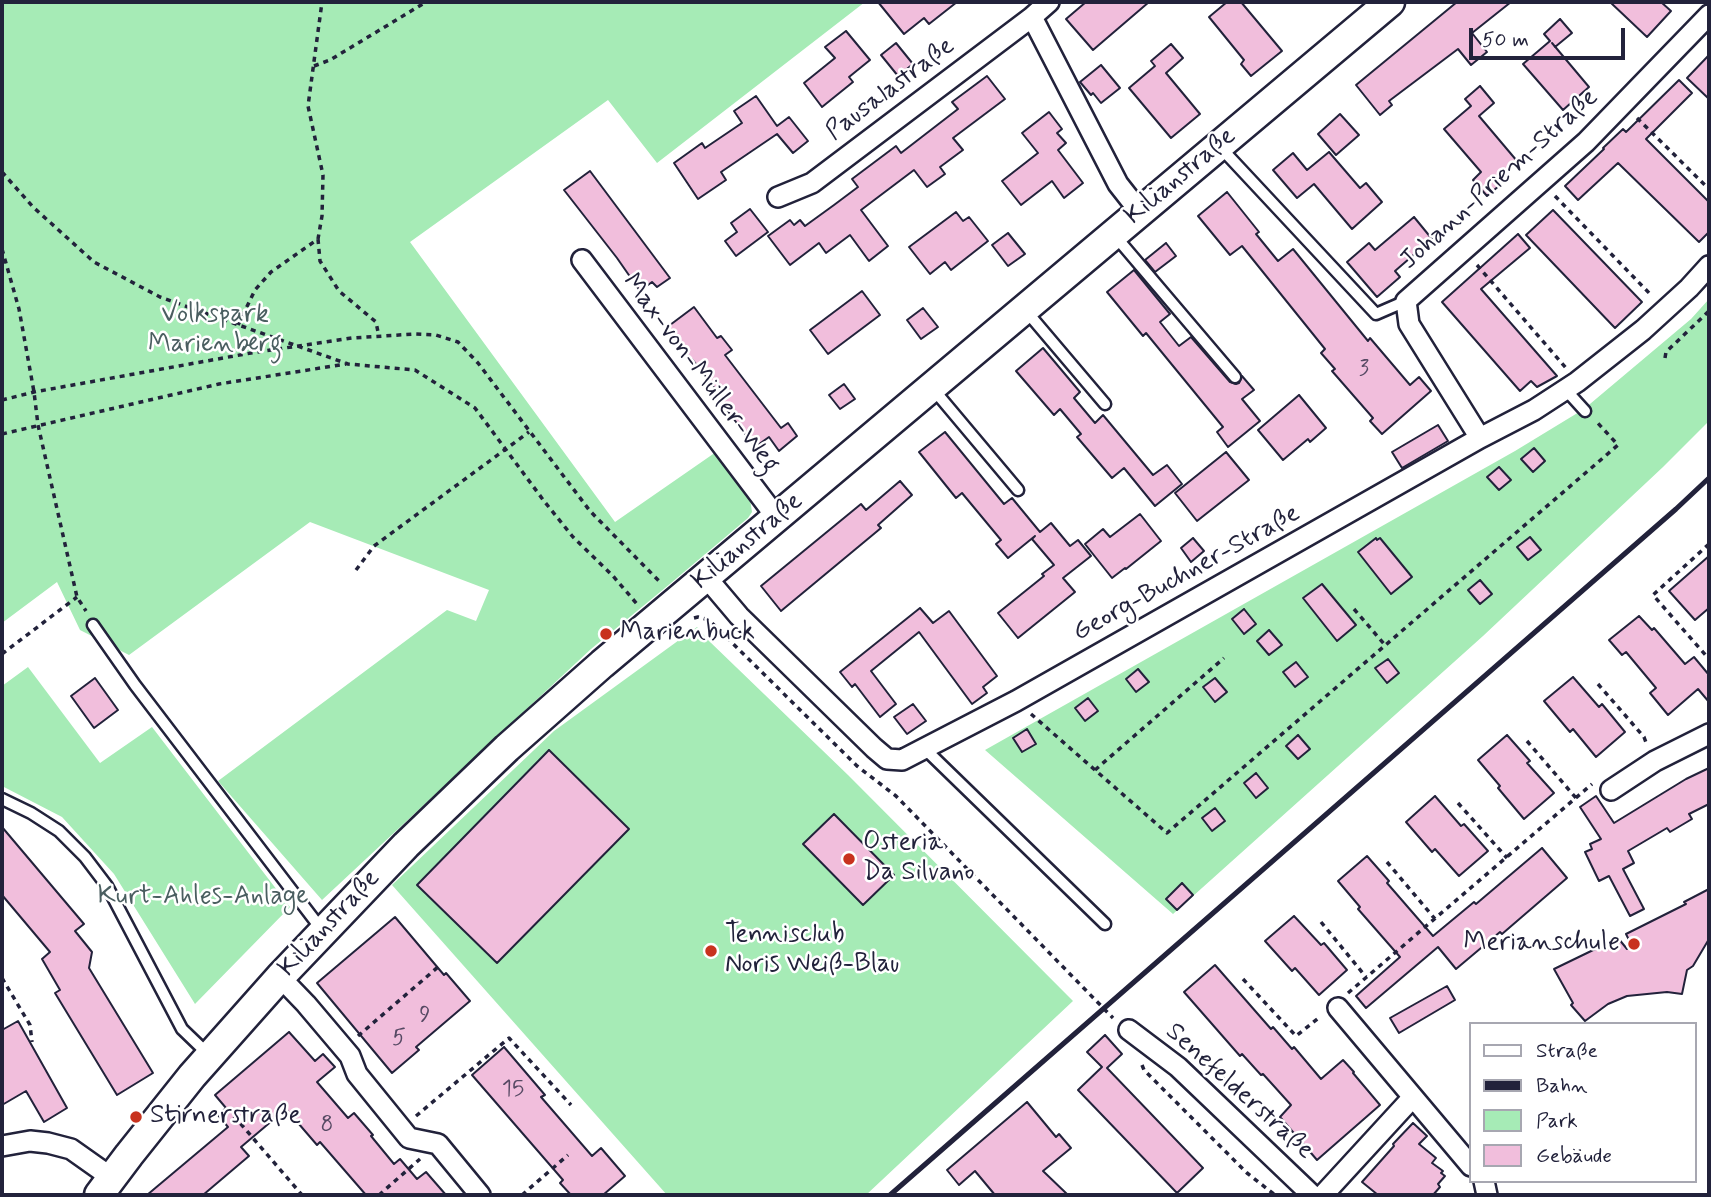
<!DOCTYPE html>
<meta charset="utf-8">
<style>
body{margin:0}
#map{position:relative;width:1711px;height:1197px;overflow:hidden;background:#fff;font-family:Mynerve,sans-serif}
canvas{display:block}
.frame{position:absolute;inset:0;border:4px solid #22223b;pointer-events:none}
.legend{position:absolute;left:1469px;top:1022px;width:228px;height:161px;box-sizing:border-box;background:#fff;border:2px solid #a7a7b1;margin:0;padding:9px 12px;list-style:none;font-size:21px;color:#22223b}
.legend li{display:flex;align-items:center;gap:14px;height:35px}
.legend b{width:35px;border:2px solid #a7a7b1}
.scale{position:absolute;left:1469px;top:28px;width:156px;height:32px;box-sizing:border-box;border:4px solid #22223b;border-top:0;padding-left:9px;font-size:21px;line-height:24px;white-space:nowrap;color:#22223b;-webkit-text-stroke:5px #fff;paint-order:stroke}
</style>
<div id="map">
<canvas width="1711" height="1197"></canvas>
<div class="frame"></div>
<ul class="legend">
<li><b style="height:9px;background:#fff"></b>Straße</li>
<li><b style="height:9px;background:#22223b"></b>Bahn</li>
<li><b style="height:19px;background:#a6ebb6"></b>Park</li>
<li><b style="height:19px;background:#f1bedc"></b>Gebäude</li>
</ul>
<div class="scale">50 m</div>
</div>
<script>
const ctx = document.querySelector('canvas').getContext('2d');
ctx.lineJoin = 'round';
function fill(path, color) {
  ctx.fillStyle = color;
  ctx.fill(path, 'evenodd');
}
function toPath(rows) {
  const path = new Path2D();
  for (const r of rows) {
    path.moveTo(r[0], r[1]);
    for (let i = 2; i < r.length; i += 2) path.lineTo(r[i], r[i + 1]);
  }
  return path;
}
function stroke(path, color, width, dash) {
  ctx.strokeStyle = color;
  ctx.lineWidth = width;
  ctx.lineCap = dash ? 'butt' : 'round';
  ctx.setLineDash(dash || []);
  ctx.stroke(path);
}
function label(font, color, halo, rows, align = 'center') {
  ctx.font = font + ' Mynerve,sans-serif';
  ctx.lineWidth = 5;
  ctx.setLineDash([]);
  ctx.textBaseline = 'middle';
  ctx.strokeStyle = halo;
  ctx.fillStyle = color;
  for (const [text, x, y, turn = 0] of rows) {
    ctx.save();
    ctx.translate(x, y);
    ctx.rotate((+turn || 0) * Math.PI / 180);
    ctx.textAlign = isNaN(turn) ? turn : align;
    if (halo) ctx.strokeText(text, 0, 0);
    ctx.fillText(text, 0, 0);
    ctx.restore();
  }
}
const green = toPath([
 [2,2,865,2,657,163,608,100,410,242,615,522,716,452,750,499,752,512,748,518,671,583,591,649,322,900,218,781,447,610,476,621,489,590,310,522,129,655,80,630,57,582,2,623],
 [1709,299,1709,421,1663,467,1483,636,1173,914,985,750,1515,451,1584,409,1691,319],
 [697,627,708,640,848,775,1073,1001,866,1195,667,1195,392,885,554,731],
 [28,667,100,763,152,727,290,907,195,1004,114,874,62,817,2,786,2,686]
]);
const building = toPath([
 [878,2,957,2,929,24,924,18,904,34,878,2],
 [1086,2,1149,2,1093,50,1066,19,1086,2],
 [1227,2,1241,2,1282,51,1251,76,1241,64,1244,60,1209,17,1227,2],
 [1457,2,1511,2,1472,33,1487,52,1471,65,1458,49,1389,101,1392,105,1380,115,1356,85,1457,2],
 [1610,2,1661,2,1671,11,1647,37,1610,2],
 [1560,19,1572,33,1555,47,1552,43,1589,87,1563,110,1523,64,1550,41,1544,34,1560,19],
 [846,31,870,60,849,77,853,82,822,107,804,83,835,58,825,47,846,31],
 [896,43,913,64,898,76,881,55,896,43],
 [1171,44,1183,58,1166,73,1200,114,1171,138,1129,88,1155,66,1151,61,1171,44],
 [1709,55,1709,99,1687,78,1709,55],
 [1101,65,1120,88,1101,103,1093,93,1091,95,1080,82,1101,65],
 [987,76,1005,99,953,138,963,150,940,167,945,174,927,187,914,170,861,210,888,246,869,261,850,235,826,253,819,243,790,265,768,236,790,220,794,225,800,220,805,226,834,205,858,187,852,179,896,146,901,153,958,109,952,102,987,76],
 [1679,80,1692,93,1646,139,1709,202,1709,232,1699,242,1618,163,1578,200,1565,186,1604,149,1603,148,1623,129,1626,132,1679,80],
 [1480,86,1494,103,1479,116,1517,161,1496,179,1500,185,1487,196,1473,180,1481,172,1444,129,1471,106,1465,99,1480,86],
 [756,96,777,126,789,117,808,141,793,153,777,134,721,172,726,180,698,199,674,163,702,143,705,148,742,123,734,111,756,96],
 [1049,112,1062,129,1057,133,1066,143,1058,150,1083,183,1064,198,1052,181,1021,205,1002,181,1038,153,1022,133,1049,112],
 [1340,114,1359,135,1336,155,1318,134,1340,114],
 [1329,152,1360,188,1366,183,1382,202,1352,229,1314,184,1297,198,1273,170,1293,153,1307,170,1329,152],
 [590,171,670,278,657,287,652,282,640,291,617,258,564,190,590,171],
 [1227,192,1259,232,1256,234,1278,261,1293,249,1368,341,1370,338,1410,385,1419,377,1431,391,1382,434,1370,421,1373,418,1332,371,1335,369,1321,353,1325,349,1242,246,1230,255,1198,216,1227,192],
 [750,209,768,232,736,256,725,241,737,232,731,223,750,209],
 [1553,210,1642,302,1615,328,1526,235,1553,210],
 [956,212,963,221,969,217,988,241,951,270,945,262,930,274,909,247,956,212],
 [1414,217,1432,239,1395,271,1400,277,1377,297,1347,262,1369,243,1375,250,1414,217],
 [1008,233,1025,254,1008,266,992,245,1008,233],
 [1518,234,1530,248,1481,289,1557,376,1537,387,1531,381,1520,391,1442,302,1518,234],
 [1166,243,1176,256,1155,272,1145,260,1166,243],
 [1134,270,1170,314,1160,322,1179,346,1191,337,1230,382,1236,384,1239,383,1242,376,1254,390,1242,399,1260,421,1228,447,1217,432,1223,427,1146,333,1143,336,1107,292,1134,270],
 [862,291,880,315,828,354,810,330,862,291],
 [694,307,717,338,721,336,732,350,725,355,781,428,788,423,797,436,779,451,769,437,755,447,717,397,720,395,704,374,692,359,690,360,666,328,694,307],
 [923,308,938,327,921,339,907,320,923,308],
 [1043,348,1080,392,1074,398,1095,423,1103,415,1153,475,1167,465,1182,484,1155,506,1124,468,1112,478,1077,437,1081,434,1060,409,1054,415,1016,371,1043,348],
 [844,384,855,399,840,409,829,395,844,384],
 [1299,395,1326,428,1310,442,1308,439,1283,460,1258,430,1299,395],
 [1438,425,1448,441,1402,468,1392,452,1438,425],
 [945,432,1004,504,1012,498,1040,532,1051,523,1070,546,1078,540,1091,556,1063,578,1075,592,1018,638,998,613,1044,576,1042,574,1054,565,1032,539,1035,536,1008,558,996,544,1001,540,962,493,956,498,919,452,945,432],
 [1534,448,1545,461,1533,472,1521,459,1534,448],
 [1226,452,1249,480,1197,521,1175,493,1226,452],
 [1499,467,1511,480,1499,490,1487,477,1499,467],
 [900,481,912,495,878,525,881,528,781,611,761,586,861,504,866,510,900,481],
 [1140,514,1161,541,1126,569,1125,568,1112,578,1085,544,1103,529,1110,537,1140,514],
 [1530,537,1541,550,1528,560,1517,547,1530,537],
 [1193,538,1204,551,1191,562,1181,548,1193,538],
 [1376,538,1377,540,1380,538,1412,577,1391,594,1358,552,1376,538],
 [1709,556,1709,608,1695,620,1669,591,1709,556],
 [1480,580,1492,594,1480,604,1468,590,1480,580],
 [1322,584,1356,625,1337,641,1303,598,1322,584],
 [920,608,933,623,949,611,997,676,983,687,987,693,972,704,919,632,871,671,896,704,880,717,855,684,852,687,840,672,920,608],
 [1244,609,1256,624,1244,634,1232,619,1244,609],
 [1639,616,1652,630,1654,628,1685,664,1694,657,1709,675,1709,702,1698,689,1668,715,1650,693,1656,688,1626,652,1622,655,1609,640,1639,616],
 [1269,630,1282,645,1269,655,1257,641,1269,630],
 [1388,659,1399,673,1387,683,1375,668,1388,659],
 [1296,662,1308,677,1295,687,1283,672,1296,662],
 [1138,669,1149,682,1136,692,1126,679,1138,669],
 [1573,677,1599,707,1602,704,1625,732,1596,757,1573,729,1570,732,1544,701,1573,677],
 [95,678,118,710,94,728,71,696,95,678],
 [1215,678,1227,692,1215,702,1203,687,1215,678],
 [1088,698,1098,711,1085,721,1075,708,1088,698],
 [913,704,926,721,907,734,894,717,913,704],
 [1027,729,1036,744,1022,752,1013,738,1027,729],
 [1298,735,1310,749,1298,759,1286,746,1298,735],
 [1507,735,1530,761,1527,763,1554,793,1524,819,1498,788,1500,786,1478,760,1507,735],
 [549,750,629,829,497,963,417,885,549,750],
 [1709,768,1709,804,1689,814,1692,819,1670,832,1667,828,1628,851,1634,863,1623,869,1644,909,1630,916,1609,876,1599,881,1585,852,1592,849,1590,844,1601,839,1580,807,1596,796,1614,823,1686,779,1709,768],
 [1256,773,1268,788,1256,798,1244,783,1256,773],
 [1435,796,1461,826,1464,824,1488,851,1459,876,1435,849,1432,852,1406,822,1435,796],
 [1215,808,1225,821,1212,831,1202,818,1215,808],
 [834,814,894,875,863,905,803,844,834,814],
 [2,827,84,924,75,931,92,952,89,968,153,1073,117,1095,55,993,60,990,42,959,50,952,2,895,2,827],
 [1542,848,1567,878,1502,934,1500,932,1456,969,1438,947,1366,1008,1356,996,1400,957,1358,909,1360,907,1338,881,1367,856,1389,881,1387,883,1433,936,1474,902,1476,904,1542,848],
 [1182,883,1193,895,1177,910,1166,899,1182,883],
 [1709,889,1709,939,1693,966,1687,970,1682,994,1667,992,1627,996,1608,1004,1585,1021,1571,1005,1573,1003,1554,969,1618,938,1627,949,1632,946,1626,934,1686,904,1684,902,1709,889],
 [1294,916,1321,945,1324,943,1347,970,1319,995,1295,968,1292,971,1265,941,1294,916],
 [395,917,444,975,446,973,470,1001,416,1047,419,1050,392,1073,317,983,395,917],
 [1215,965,1271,1029,1273,1027,1292,1049,1294,1047,1321,1079,1343,1060,1354,1072,1353,1073,1380,1105,1317,1160,1280,1117,1291,1105,1263,1074,1261,1075,1242,1054,1240,1056,1184,992,1215,965],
 [1447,986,1455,1000,1399,1033,1390,1018,1447,986],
 [18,1021,67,1108,44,1122,26,1091,2,1105,2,1030,18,1021],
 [289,1032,315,1061,323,1054,335,1067,317,1082,348,1118,354,1113,373,1135,371,1136,394,1164,400,1159,417,1179,426,1172,446,1195,366,1195,320,1142,317,1145,286,1109,241,1147,249,1156,203,1195,147,1195,228,1127,218,1115,226,1108,215,1095,289,1032],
 [1105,1035,1122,1054,1107,1068,1203,1168,1177,1193,1078,1090,1102,1067,1087,1052,1105,1035],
 [504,1047,545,1095,541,1097,592,1156,601,1148,625,1176,603,1195,571,1195,560,1183,563,1180,472,1075,504,1047],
 [1027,1102,1056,1137,1059,1134,1071,1148,1043,1171,1068,1195,995,1195,975,1171,959,1185,947,1170,1027,1102],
 [1413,1123,1427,1136,1419,1144,1436,1158,1432,1163,1443,1171,1441,1173,1445,1176,1438,1184,1440,1187,1433,1195,1378,1195,1362,1182,1394,1146,1393,1144,1413,1123]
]);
const path = toPath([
 [314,66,330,60,426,2],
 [1637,118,1709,189],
 [2,172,33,207,94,262,160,297,348,364,415,370,475,408,544,501,573,537,613,576,637,604],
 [1555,196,1652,296],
 [318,239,320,261,339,291,376,322,379,337],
 [2,249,19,309,34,392,38,425,77,597,86,611],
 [1477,265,1566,368],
 [238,325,255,290,271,272,318,239,322,216,323,175,308,106,322,2],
 [1665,358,1666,352,1709,311],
 [2,400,34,392,251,353,352,338,415,334,436,335,458,342,478,363,590,511,662,584],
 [2,434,219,384,346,364],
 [1709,544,1653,595,1709,659],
 [356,570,374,546,529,432],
 [1354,609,1385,645],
 [694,618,698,617,709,620,857,766,896,796,1113,1018],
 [2,654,77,597],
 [1598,684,1644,737,1647,745],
 [1031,714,1167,833,1618,445,1595,420],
 [1527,741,1576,798],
 [1095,770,1224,658],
 [1458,803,1507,858],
 [1387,862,1435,919],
 [1321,922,1366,977],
 [2,978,30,1025,32,1042],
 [1243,979,1296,1036,1321,1016],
 [1348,993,1592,784],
 [358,1036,438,967],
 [1142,1065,1144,1070,1247,1173,1275,1195],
 [1220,1075,1243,1099],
 [234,1116,302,1195],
 [416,1116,509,1038,571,1105],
 [379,1195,420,1159],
 [522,1195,568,1155]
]);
const service = toPath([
 [1221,148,1376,314,1406,301],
 [1116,237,1235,377],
 [1027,312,1105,404],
 [1565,389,1585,411],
 [934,390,1018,490],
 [93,625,135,685,322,930],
 [925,749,1105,924],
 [2,799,31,813,59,831,85,857,107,886,182,1029,209,1055]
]);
const minor = toPath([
 [1049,2,1032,17,1118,184,1140,212],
 [778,197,812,183,1032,17],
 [582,260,777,518],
 [1480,438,1409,324,1406,301,1586,142,1709,15],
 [706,577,739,616,874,748,887,759,902,760,1016,701,1480,438,1534,410,1577,382,1643,330,1689,288,1709,266],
 [1611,790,1655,761,1709,734],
 [280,977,306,1004,350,1056,357,1074,409,1138,438,1144,480,1195],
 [1338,1008,1471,1166],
 [1129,1030,1178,1067,1312,1195],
 [2,1146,30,1141,48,1143,71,1149,112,1178],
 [1484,1181,1487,1195],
 [1323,1195,1413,1097]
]);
const secondary = toPath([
 [99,1195,129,1155,192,1076,280,977,406,845,507,748,602,664,1390,2]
]);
const rail = toPath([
 [890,1195,1676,509,1709,478]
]);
const markers = [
 [606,634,7,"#c8321e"],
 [849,859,7,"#c8321e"],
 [1634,944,7,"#c8321e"],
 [711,951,7,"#c8321e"],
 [136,1117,7,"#c8321e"]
];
const numberNames = [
 ["3",1364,370],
 ["9",425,1016],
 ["5",399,1039],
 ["15",513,1090],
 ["8",327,1126]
];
const streetNames = [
 ["Pausalastraße",891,90,-37],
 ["Kilianstraße",1181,177,-40],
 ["Johann-Priem-Straße",1500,180,-42],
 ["Max-von-Müller-Weg",700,374,53],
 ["Kilianstraße",748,542,-40],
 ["Georg-Buchner-Straße",1187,574,-29],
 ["Kilianstraße",330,924,-47],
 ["Senefelderstraße",1239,1092,42]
];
const parkNames = [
 ["Volkspark",215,316],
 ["Marienberg",215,346],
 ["Kurt-Ahles-Anlage",203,898]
];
const poiNames = [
 ["Marienbuck",620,634],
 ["Osteria",863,844],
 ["Da Silvano",863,874],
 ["Tennisclub",725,936],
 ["Noris Weiß-Blau",725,966],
 ["Merianschule",1620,944,"right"],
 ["Stirnerstraße",150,1117]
];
fill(green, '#a6ebb6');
fill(building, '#f1bedc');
stroke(building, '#22223b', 2);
stroke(service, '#22223b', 15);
stroke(minor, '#22223b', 24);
stroke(secondary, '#22223b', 33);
stroke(path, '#22223b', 3.5, [5, 5]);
stroke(service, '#fff', 10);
stroke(minor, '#fff', 19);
stroke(secondary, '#fff', 28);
stroke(rail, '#22223b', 5);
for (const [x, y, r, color] of markers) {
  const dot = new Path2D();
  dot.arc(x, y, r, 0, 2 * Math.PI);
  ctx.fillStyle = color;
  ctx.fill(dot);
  stroke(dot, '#fff', 2.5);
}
label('23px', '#564963', null, numberNames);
label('26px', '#22223b', '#fff', streetNames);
label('26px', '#4a5e60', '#fff', parkNames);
label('26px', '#22223b', '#fff', poiNames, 'left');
</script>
